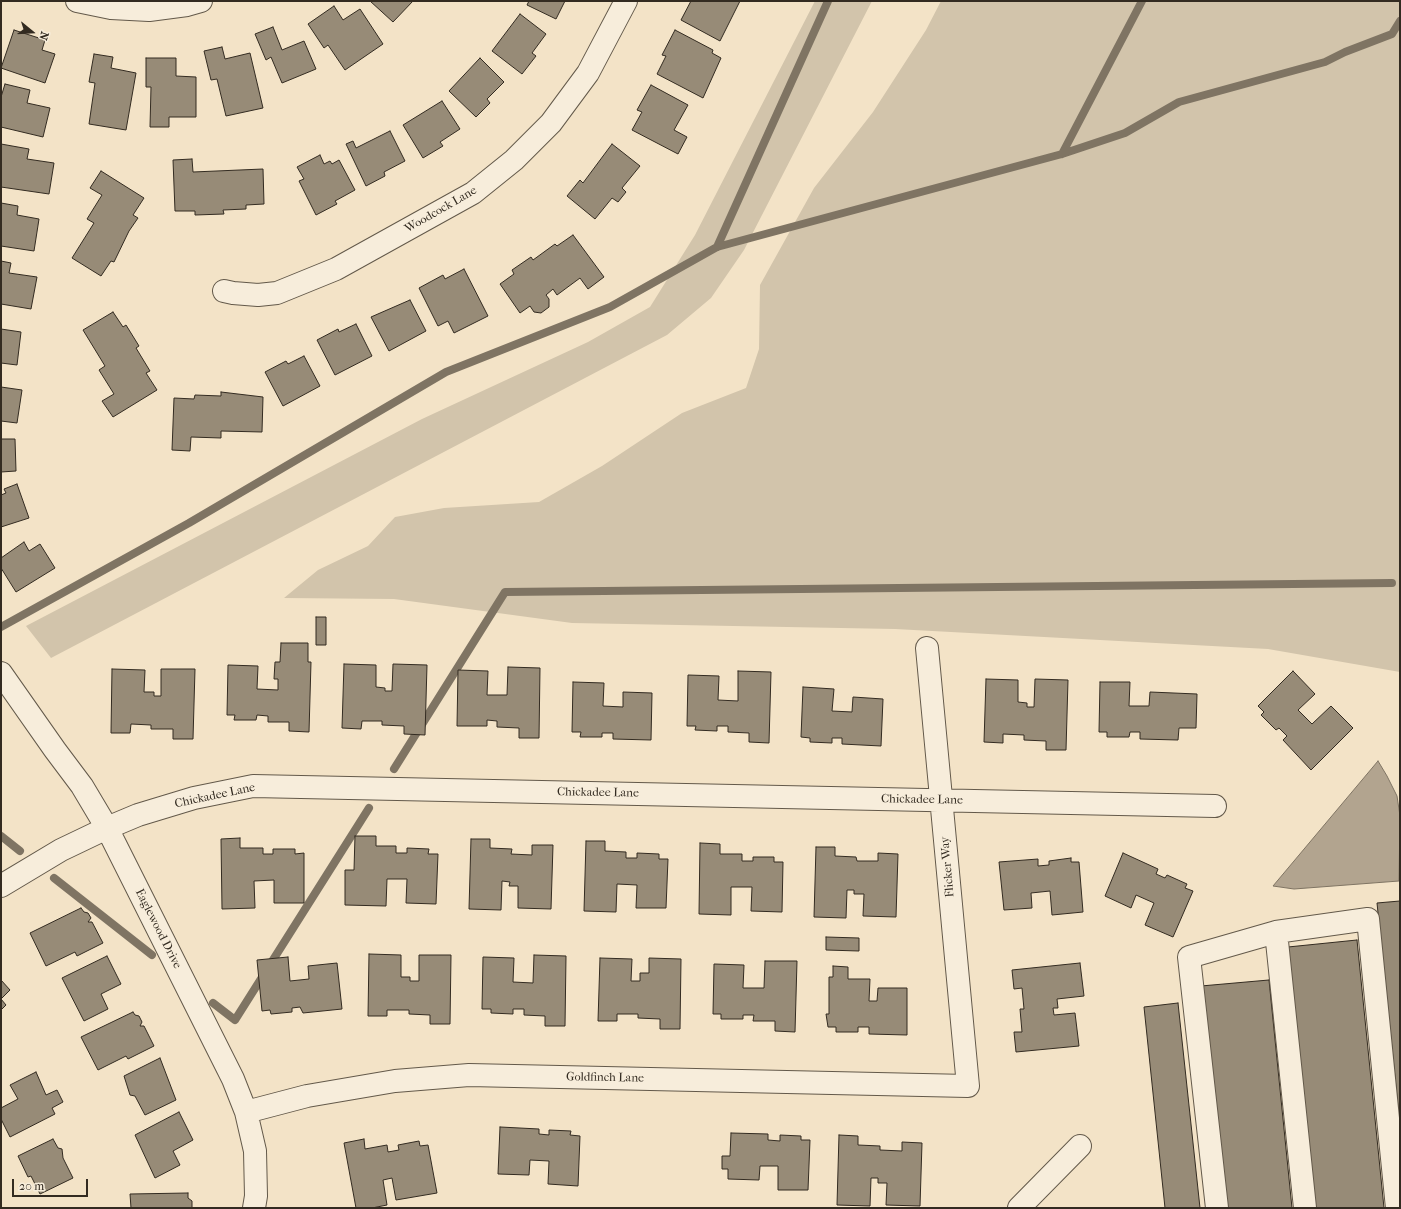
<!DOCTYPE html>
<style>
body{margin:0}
#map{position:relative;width:1401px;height:1209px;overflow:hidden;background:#f3e3c7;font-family:"IM FELL French Canon",serif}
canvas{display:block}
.frame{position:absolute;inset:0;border:2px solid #332b21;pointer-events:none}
.north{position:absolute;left:12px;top:12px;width:40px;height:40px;-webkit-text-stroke:3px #f7eddb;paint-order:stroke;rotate:108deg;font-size:11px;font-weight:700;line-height:16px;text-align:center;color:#332b21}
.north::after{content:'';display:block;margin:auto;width:14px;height:18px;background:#332b21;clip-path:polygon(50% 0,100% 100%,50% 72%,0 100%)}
.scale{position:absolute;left:12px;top:1179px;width:76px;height:18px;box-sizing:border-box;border:2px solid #332b21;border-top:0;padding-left:5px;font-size:12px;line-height:14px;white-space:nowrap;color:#332b21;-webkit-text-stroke:3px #f7eddb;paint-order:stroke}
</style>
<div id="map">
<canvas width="1401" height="1209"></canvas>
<div class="frame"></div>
<div class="north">N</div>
<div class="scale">20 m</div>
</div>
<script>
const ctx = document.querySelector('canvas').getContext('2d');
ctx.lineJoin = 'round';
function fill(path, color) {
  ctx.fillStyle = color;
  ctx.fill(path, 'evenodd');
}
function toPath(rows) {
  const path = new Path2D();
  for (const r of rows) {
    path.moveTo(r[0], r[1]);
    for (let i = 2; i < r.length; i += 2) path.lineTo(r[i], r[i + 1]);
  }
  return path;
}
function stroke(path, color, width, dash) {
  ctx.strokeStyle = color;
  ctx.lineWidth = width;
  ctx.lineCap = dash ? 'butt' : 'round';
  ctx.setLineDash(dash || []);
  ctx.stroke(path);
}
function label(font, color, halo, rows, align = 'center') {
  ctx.font = font + ' "IM FELL French Canon",serif';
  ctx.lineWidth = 3.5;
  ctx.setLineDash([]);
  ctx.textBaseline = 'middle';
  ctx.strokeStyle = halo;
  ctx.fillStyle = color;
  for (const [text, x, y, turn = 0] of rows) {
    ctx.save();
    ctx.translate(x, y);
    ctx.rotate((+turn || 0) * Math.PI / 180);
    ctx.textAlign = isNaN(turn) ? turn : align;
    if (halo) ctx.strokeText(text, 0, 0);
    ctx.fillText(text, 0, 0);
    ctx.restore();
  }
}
const green = toPath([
 [815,1,872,1,744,250,711,298,667,335,51,658,26,626,422,419,588,342,650,307,695,235],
 [941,1,1400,1,1400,672,1268,649,895,629,572,623,394,599,284,598,318,570,368,546,395,517,444,508,539,502,602,466,682,413,746,388,759,349,760,285,814,188,873,112,926,30]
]);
const water = toPath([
 [1378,761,1387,776,1397,796,1400,816,1399,881,1294,889,1273,886,1378,761]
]);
const stream = toPath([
 [1062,154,1142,1],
 [717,247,828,1],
 [1,627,189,523,446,372,610,307,717,247,1062,154,1125,133,1179,102,1325,62,1345,52,1392,34,1400,21],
 [394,769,505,592,1392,583],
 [1,836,20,851],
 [54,878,152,955],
 [213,1003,235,1020,369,808]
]);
const building = toPath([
 [370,1,413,1,393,22,370,1],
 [529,1,565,1,556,19,527,5,529,1],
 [691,1,740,1,720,41,681,20,691,1],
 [334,6,343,20,360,9,383,44,345,70,328,45,324,48,308,24,334,6],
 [520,14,546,34,532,53,536,56,522,74,492,51,520,14],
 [273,27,282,50,304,41,316,69,282,83,271,57,266,60,255,34,273,27],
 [14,30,45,40,42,50,55,54,45,83,1,68,14,30],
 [675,30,713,50,712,53,721,58,703,98,657,74,666,56,662,55,675,30],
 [222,47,225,59,250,53,263,108,226,116,217,79,211,80,204,51,222,47],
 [94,54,113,57,111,68,136,73,126,130,89,124,95,83,89,82,94,54],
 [146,58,176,58,176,76,196,77,196,117,169,117,169,127,150,127,151,87,146,87,146,58],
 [480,58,504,82,487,99,490,103,476,117,449,91,480,58],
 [5,84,30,90,27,103,50,108,43,137,1,127,1,97,5,84],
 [651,85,688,105,674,130,687,137,678,154,632,130,642,112,637,110,651,85],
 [442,101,460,129,440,142,443,146,423,158,403,125,442,101],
 [390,131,405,161,384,172,385,176,366,186,346,144,353,141,356,148,390,131],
 [1,144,29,149,27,159,54,163,49,194,1,187,1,144],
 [612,144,640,166,622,188,626,192,618,202,612,198,595,219,567,196,580,180,583,183,612,144],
 [320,155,324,164,330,161,332,164,339,160,355,190,335,201,337,204,316,215,299,181,304,179,297,167,320,155],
 [192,159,193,172,263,169,264,204,246,205,246,209,223,210,224,214,195,215,195,211,175,211,173,160,192,159],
 [101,171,144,198,133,215,138,218,129,231,114,262,111,261,101,276,72,258,94,223,87,219,102,195,90,188,101,171],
 [1,203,18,206,17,215,39,219,34,251,1,246,1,203],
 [573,235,604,277,588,289,580,278,557,295,553,289,546,295,549,299,549,307,541,313,534,312,530,306,520,313,500,284,514,274,512,270,531,257,533,260,555,244,557,246,573,235],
 [1,261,11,263,9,273,37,277,31,309,1,304,1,261],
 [464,269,488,316,454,333,448,321,438,326,419,288,443,275,445,279,464,269],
 [410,300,426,331,389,351,371,317,410,300],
 [113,312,123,327,126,325,139,346,136,348,150,371,146,373,157,390,113,417,102,401,114,394,99,370,105,366,83,330,113,312],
 [356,324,372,356,335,375,317,340,338,329,339,332,356,324],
 [1,329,21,332,17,365,1,363,1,329],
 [304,356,320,386,283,406,265,372,286,361,288,364,304,356],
 [1,387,22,390,17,423,1,421,1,387],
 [221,392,263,397,262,432,221,431,221,438,191,437,190,451,172,450,174,398,194,399,195,395,221,396,221,392],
 [1,439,15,439,16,471,1,472,1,439],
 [17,484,29,518,1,527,1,495,6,493,4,489,17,484],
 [24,542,29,551,40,544,55,568,16,592,1,568,1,558,24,542],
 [316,617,326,617,326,645,316,645,316,617],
 [281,643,308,643,308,662,311,662,309,732,289,731,289,722,268,722,268,716,257,715,256,720,234,720,235,715,227,715,228,665,258,666,257,689,278,690,278,679,274,679,275,662,280,662,281,643],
 [344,664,376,665,376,687,385,688,385,691,392,691,393,664,427,665,425,735,404,734,404,726,382,725,382,721,362,721,361,729,342,728,344,664],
 [508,667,540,668,539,738,519,738,519,728,497,727,497,721,487,720,487,726,457,726,458,670,488,671,487,695,507,695,508,667],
 [112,669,145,670,144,692,154,692,154,696,161,696,161,669,195,669,193,739,173,739,173,729,151,729,151,725,131,724,130,733,111,733,112,669],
 [738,671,771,672,769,743,749,742,749,733,728,732,728,726,717,726,717,731,695,730,696,726,687,726,688,675,719,676,718,700,738,701,738,671],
 [1293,671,1315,694,1298,710,1312,724,1331,706,1353,728,1311,770,1283,740,1287,736,1279,728,1276,730,1261,715,1264,712,1258,706,1293,671],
 [986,679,1018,680,1018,702,1027,703,1027,707,1034,707,1035,679,1068,680,1066,750,1046,750,1046,741,1024,740,1024,735,1003,734,1003,743,984,742,986,679],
 [573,682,604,683,603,706,623,707,623,692,652,693,651,740,613,739,613,733,602,733,602,737,580,737,581,732,572,732,573,682],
 [1100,682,1130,682,1129,706,1149,706,1150,692,1197,694,1196,728,1179,728,1178,740,1140,739,1140,732,1130,732,1129,737,1107,737,1107,732,1099,732,1100,682],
 [803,687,834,689,832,711,852,712,853,697,883,699,881,746,842,744,842,738,832,738,832,743,810,742,810,738,801,737,803,687],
 [355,836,376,836,376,846,396,846,396,853,407,853,407,848,429,849,428,854,438,854,436,904,406,903,407,879,387,879,386,906,345,905,345,870,354,870,355,836],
 [240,838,240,848,263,848,263,854,273,854,273,849,295,849,295,854,304,853,304,903,274,903,274,880,254,881,255,908,222,909,221,839,240,838],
 [471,839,490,839,490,848,512,849,511,854,532,855,532,845,553,845,551,909,518,908,518,886,509,886,510,882,502,881,501,910,469,909,471,839],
 [586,841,605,841,605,851,626,852,626,858,637,858,637,853,659,854,659,859,668,859,666,908,636,908,637,885,617,884,616,912,584,911,586,841],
 [700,843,720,844,720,854,742,854,742,861,753,861,753,857,774,857,774,862,783,862,782,912,751,911,752,887,731,887,731,915,699,914,700,843],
 [816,847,835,847,835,856,856,857,857,861,878,861,878,853,898,854,896,917,863,916,864,894,854,894,854,890,847,890,846,918,814,917,816,847],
 [1123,853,1158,869,1156,874,1165,878,1167,875,1187,884,1185,888,1193,891,1173,937,1145,925,1154,903,1136,895,1131,908,1105,896,1123,853],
 [1071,858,1071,862,1079,862,1083,912,1052,915,1050,891,1031,893,1032,908,1004,910,999,862,1038,859,1038,866,1049,865,1049,861,1071,858],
 [1400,901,1400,1126,1377,903,1400,901],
 [81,908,84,912,88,913,91,918,88,922,92,922,103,943,77,956,75,952,46,966,30,933,81,908],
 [826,937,859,938,859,951,826,950,826,937],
 [1357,940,1384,1208,1315,1208,1288,947,1357,940],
 [369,954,401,955,401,977,410,977,410,981,419,981,419,955,451,955,450,1024,430,1024,430,1015,409,1014,409,1010,387,1010,387,1016,368,1016,369,954],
 [534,955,566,956,565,1026,545,1026,545,1016,524,1015,524,1009,513,1009,513,1014,491,1013,491,1009,482,1009,483,957,514,958,513,982,533,983,534,955],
 [107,956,121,984,101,994,108,1009,84,1021,62,978,107,956],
 [288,957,290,981,309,979,308,966,337,963,342,1009,303,1013,300,1007,292,1008,292,1012,271,1014,270,1010,262,1011,257,960,288,957],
 [600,958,632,959,631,981,640,981,640,973,649,973,649,958,681,959,680,1029,660,1029,660,1019,638,1018,638,1014,617,1014,617,1021,598,1021,600,958],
 [765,961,797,961,795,1032,775,1031,775,1021,753,1021,754,1015,743,1015,743,1019,721,1019,721,1014,713,1014,714,964,744,965,743,988,764,988,765,961],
 [1080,963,1084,996,1057,999,1058,1008,1053,1008,1054,1015,1075,1013,1079,1046,1016,1052,1014,1032,1022,1032,1020,1009,1024,1009,1022,988,1014,989,1012,970,1080,963],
 [833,966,848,967,848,979,870,979,869,1001,877,1001,878,988,907,988,907,1035,869,1034,869,1027,858,1027,858,1032,836,1032,836,1027,828,1027,826,1014,829,1014,829,977,833,977,833,966],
 [1,980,10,990,1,999,1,980],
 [1269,980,1292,1208,1224,1208,1201,986,1269,980],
 [1,999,6,1005,1,1010,1,999],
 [1178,1003,1200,1208,1165,1208,1144,1007,1178,1003],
 [133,1012,135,1015,139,1016,142,1022,140,1026,144,1026,154,1046,128,1059,126,1056,98,1070,81,1037,133,1012],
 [160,1058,176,1100,145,1115,135,1096,130,1095,124,1076,160,1058],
 [36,1072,46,1095,57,1090,63,1102,52,1108,55,1114,10,1137,1,1119,1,1108,18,1099,10,1085,36,1072],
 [179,1112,193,1140,173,1151,180,1165,155,1178,135,1135,179,1112],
 [500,1127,539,1129,539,1134,549,1135,549,1130,571,1131,570,1135,580,1136,578,1186,548,1184,549,1161,530,1160,529,1175,498,1174,500,1127],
 [731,1133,768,1134,768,1140,780,1141,780,1135,801,1136,801,1140,810,1140,808,1190,778,1190,778,1166,760,1166,759,1180,728,1179,728,1169,722,1169,722,1156,730,1156,731,1133],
 [839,1135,858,1136,858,1145,880,1146,880,1150,902,1151,902,1142,922,1143,920,1206,886,1205,887,1183,878,1183,878,1178,871,1178,870,1206,837,1205,839,1135],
 [53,1139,58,1148,62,1149,63,1158,73,1178,40,1194,31,1176,28,1177,18,1156,53,1139],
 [364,1139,365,1149,387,1145,388,1152,399,1150,398,1145,419,1141,420,1146,428,1145,437,1193,396,1200,392,1178,383,1180,387,1205,372,1208,356,1208,344,1143,364,1139],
 [188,1193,188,1198,192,1201,192,1208,131,1208,130,1194,188,1193]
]);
const minor = toPath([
 [77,1,111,8,149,10,187,5,201,1],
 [224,291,233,293,258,295,277,293,336,269,473,193,514,160,551,123,588,73,626,1],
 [1,673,55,750,82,786,107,828,233,1079,246,1112,255,1151,256,1196,254,1208],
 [1,886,61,850,107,828,138,815,194,798,253,786,1215,806],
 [1276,932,1305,1208],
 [246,1112,307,1096,395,1081,469,1075,968,1086,927,648],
 [1019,1208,1080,1146],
 [1217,1208,1189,957,1276,932,1368,919,1397,1208]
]);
const streetNames = [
 ["Woodcock Lane",441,210,-30],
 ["Chickadee Lane",598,793,1],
 ["Chickadee Lane",215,796,-12],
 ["Chickadee Lane",922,800,1],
 ["Flicker Way",948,867,-95],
 ["Eaglewood Drive",158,929,63],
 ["Goldfinch Lane",605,1078,1]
];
fill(green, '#d2c4ab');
fill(water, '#b2a48f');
stroke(water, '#7f7463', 1);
stroke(stream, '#7f7463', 8);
fill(building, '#978b77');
stroke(building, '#332b21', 1);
stroke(minor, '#63594a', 24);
stroke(minor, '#f7eddb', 22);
label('12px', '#332b21', '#f7eddb', streetNames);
</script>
